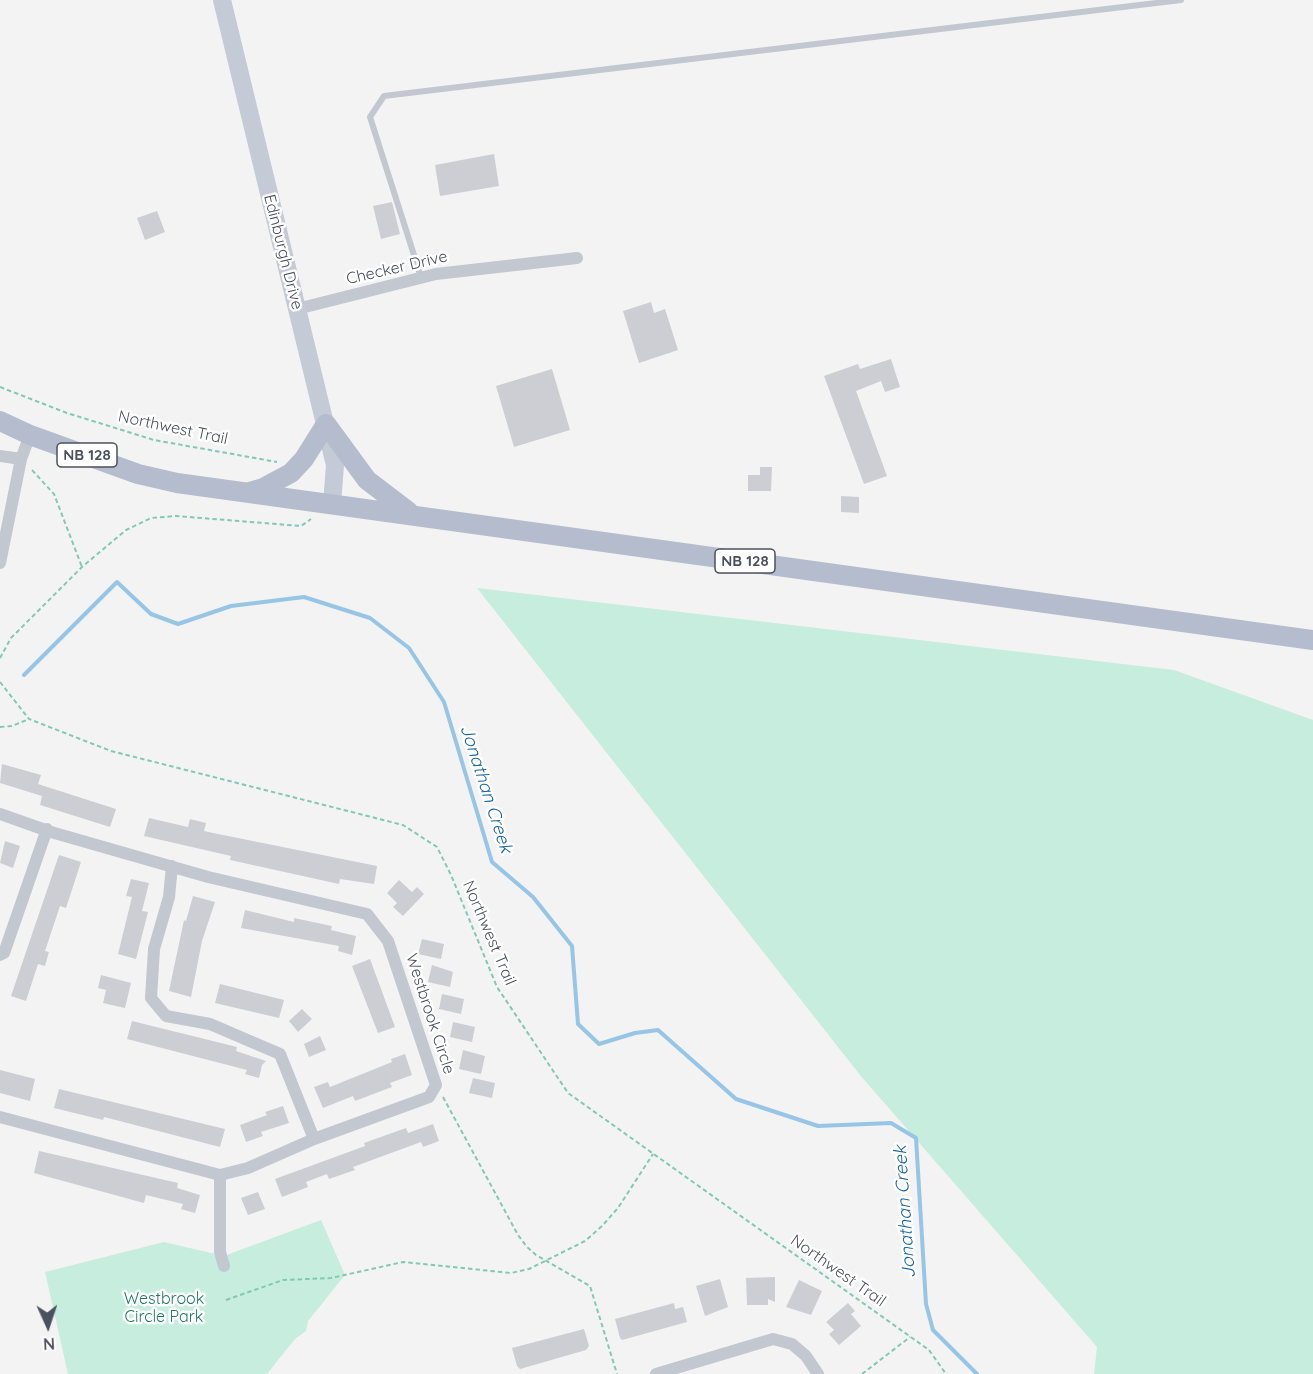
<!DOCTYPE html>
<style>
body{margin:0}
#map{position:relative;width:1313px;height:1374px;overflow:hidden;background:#f4f3f3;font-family:Quicksand,sans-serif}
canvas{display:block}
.north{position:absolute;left:18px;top:1296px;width:60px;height:60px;-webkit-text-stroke:4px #fff;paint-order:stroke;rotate:177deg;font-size:16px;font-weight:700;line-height:24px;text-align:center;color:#4c515f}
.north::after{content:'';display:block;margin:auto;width:21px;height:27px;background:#4c515f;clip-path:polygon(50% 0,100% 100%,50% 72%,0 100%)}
</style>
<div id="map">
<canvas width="1313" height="1374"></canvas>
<div class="north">N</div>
</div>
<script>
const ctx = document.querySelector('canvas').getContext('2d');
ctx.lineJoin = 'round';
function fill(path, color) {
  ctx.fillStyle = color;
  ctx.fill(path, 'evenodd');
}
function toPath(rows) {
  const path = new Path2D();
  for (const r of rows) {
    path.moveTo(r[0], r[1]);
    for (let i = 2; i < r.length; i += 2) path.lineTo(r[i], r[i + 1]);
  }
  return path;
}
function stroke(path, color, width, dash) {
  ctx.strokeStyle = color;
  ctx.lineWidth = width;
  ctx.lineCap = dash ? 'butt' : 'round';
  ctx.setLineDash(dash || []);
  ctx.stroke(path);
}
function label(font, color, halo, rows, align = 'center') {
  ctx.font = font + ' Quicksand,sans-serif';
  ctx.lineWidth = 5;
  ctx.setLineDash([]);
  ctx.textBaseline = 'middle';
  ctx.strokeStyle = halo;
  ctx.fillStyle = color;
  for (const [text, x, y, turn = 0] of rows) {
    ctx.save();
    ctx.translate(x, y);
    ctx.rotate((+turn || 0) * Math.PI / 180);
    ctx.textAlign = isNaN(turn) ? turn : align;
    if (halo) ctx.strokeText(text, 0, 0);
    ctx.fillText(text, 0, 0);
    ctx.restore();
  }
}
const green = toPath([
 [477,588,1174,670,1313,720,1313,1374,1094,1374,1097,1347,860,1075],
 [321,1220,345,1275,308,1321,306,1331,295,1339,267,1374,68,1374,45,1272,164,1242,224,1256]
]);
const stream = toPath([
 [24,675,117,582,151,614,178,624,231,606,304,597,370,618,409,648,444,702,492,862,533,897,572,946,578,1024,599,1044,635,1033,658,1030,736,1099,818,1126,891,1123,916,1138,926,1304,933,1330,977,1374]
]);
const building = toPath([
 [494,154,499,186,440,196,435,165],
 [392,202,400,234,381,239,373,206],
 [157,211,165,232,145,240,137,218],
 [651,302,654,313,665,309,678,350,639,363,623,311],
 [891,359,900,387,885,392,881,381,856,391,887,476,864,484,824,376,858,364,860,369],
 [552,369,570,430,514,447,496,386],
 [760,467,772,467,771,491,748,491,748,475,760,475],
 [841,496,859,497,859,513,841,512],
 [2,764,41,775,38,784,116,809,110,827,40,805,42,796,0,783],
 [149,818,188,827,190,819,206,823,204,831,218,834,377,866,374,884,340,879,339,884,230,860,231,856,144,836],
 [5,841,20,846,13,868,0,863],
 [59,855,81,862,66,908,60,906,45,951,49,952,45,966,38,964,26,1001,11,996],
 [131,879,149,883,142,911,148,912,136,959,118,954,132,897,126,896],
 [399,880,412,892,417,887,424,894,403,916,393,907,397,903,387,893],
 [193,896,215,902,202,941,191,997,169,991,184,920,186,921],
 [245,910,294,922,294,918,332,926,331,930,356,936,352,955,338,951,339,946,241,928],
 [422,939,444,944,441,959,418,954],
 [370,959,395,1027,378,1033,352,966],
 [432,965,453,972,450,987,428,982],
 [101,975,131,983,125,1008,103,1003,106,990,98,988],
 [220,984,284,1000,279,1018,215,1003],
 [442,994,464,999,461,1014,439,1009],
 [302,1009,312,1019,298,1032,289,1021],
 [132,1021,237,1047,236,1051,266,1061,262,1065,259,1078,245,1074,247,1070,127,1039],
 [453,1022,475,1027,472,1042,450,1037],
 [320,1036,326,1050,309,1057,304,1044],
 [463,1050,485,1056,481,1074,459,1069],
 [405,1054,412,1075,390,1083,392,1087,355,1101,353,1096,323,1108,314,1087,328,1082,330,1087,392,1062,391,1059],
 [0,1070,35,1079,30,1101,0,1093],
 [473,1078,495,1083,492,1098,469,1093],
 [59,1089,225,1129,220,1147,104,1117,103,1120,54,1108],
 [283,1106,289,1123,261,1132,263,1136,246,1142,240,1125,267,1115,265,1112],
 [433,1124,439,1141,423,1147,421,1142,353,1167,355,1170,329,1179,327,1174,306,1182,308,1187,282,1197,275,1179,365,1146,364,1143,406,1128,408,1133],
 [39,1151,178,1183,177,1188,200,1195,195,1213,181,1209,183,1204,146,1195,144,1203,34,1173],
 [258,1192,265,1209,248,1215,241,1198],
 [775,1277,775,1302,768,1299,768,1305,747,1305,746,1278],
 [720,1279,728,1307,705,1316,696,1286],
 [799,1280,822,1291,811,1315,786,1307],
 [674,1303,675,1309,683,1307,687,1322,622,1340,620,1338,615,1319],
 [848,1303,855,1311,851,1314,861,1326,839,1345,829,1334,834,1330,826,1322],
 [584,1329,589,1346,586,1350,520,1369,517,1366,512,1348]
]);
const path = toPath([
 [0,387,67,413,154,440,277,462],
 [32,470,54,494,82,567],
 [0,658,11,638,82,567,126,530,151,518,176,516,301,526,311,519],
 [0,682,29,719,111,751,403,825,437,847,451,875,497,987,568,1093,929,1350,946,1374],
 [0,727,12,726,29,719],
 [443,1097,518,1235,527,1247,536,1255,590,1286,617,1374],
 [226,1300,283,1280,331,1278,403,1262,511,1273,529,1269,585,1241,602,1226,618,1208,653,1154],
 [862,1374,910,1337]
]);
const lane = toPath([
 [421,277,370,117,384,96,1181,0]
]);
const street = toPath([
 [297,309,436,274,577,258],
 [0,456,21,459],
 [0,563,21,459,30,435],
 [0,814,51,832,208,877,367,914,388,941,436,1085,429,1097,314,1139,248,1168,220,1175,0,1117],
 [172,866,169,897,154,949,151,998,166,1016,210,1024,280,1054,314,1139],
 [0,955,4,953,47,829],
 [220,1175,220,1252,224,1266],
 [656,1374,773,1339,792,1344,806,1356,818,1374]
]);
const secondary = toPath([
 [222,0,335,465,332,504]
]);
const primary = toPath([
 [0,421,30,435,138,474,177,483,1313,640],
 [249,492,263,488,291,473,304,459,326,424,367,480,409,512]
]);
const shields = [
 [87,455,60],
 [745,561,60]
];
const shieldNames = [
 ["NB 128",87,455],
 ["NB 128",745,561]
];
const streetNames = [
 ["Edinburgh Drive",283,252,76],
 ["Checker Drive",397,268,-13],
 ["Northwest Trail",173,428,12],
 ["Northwest Trail",489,933,67],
 ["Westbrook Circle",430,1014,72],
 ["Northwest Trail",838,1271,35]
];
const parkNames = [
 ["Westbrook",164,1299],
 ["Circle Park",164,1317]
];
const waterNames = [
 ["Jonathan Creek",486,789,72],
 ["Jonathan Creek",905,1212,-94]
];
fill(green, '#c6eddd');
stroke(stream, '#97c5e6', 4);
fill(building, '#cdced4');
stroke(path, '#81c9b4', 2, [4.5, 3]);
stroke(lane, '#c2c7d0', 6);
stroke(street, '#c2c7d0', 12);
stroke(secondary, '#c5cad7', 18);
stroke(primary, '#b5bcce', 20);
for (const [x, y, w] of shields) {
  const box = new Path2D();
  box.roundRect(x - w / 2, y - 12, w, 24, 4.5);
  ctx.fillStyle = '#fff';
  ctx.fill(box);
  stroke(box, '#4c515f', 1.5);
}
label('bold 15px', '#4c515f', null, shieldNames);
label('16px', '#4c515f', '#fff', streetNames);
label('16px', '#207c62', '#fff', parkNames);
label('italic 18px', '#1969a4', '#fff', waterNames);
</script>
